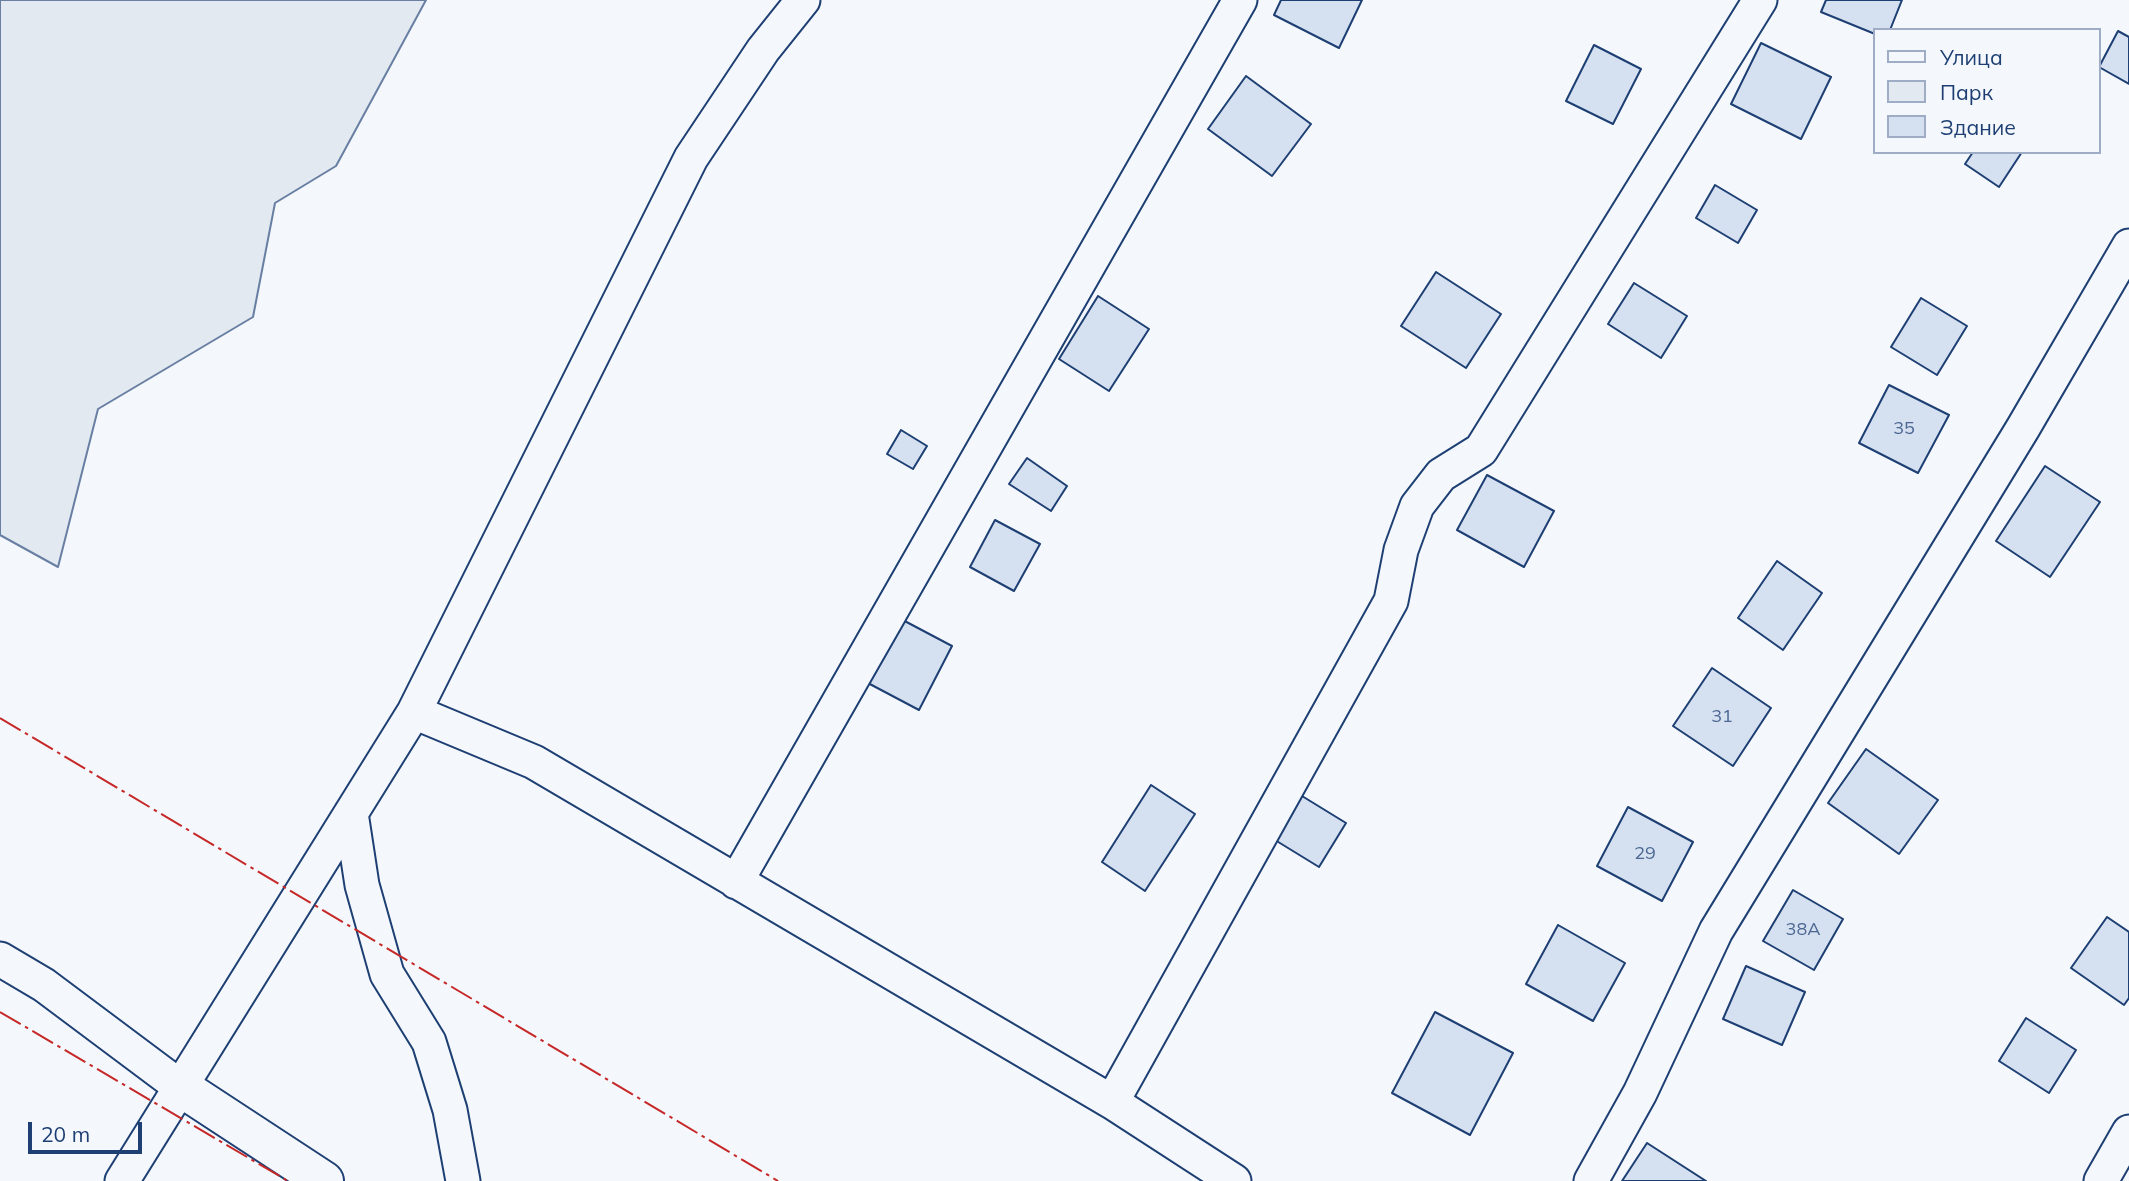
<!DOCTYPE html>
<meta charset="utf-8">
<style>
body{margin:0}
#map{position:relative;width:2129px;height:1181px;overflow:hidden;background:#f4f7fb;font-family:Mulish,sans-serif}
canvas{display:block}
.legend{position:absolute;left:1873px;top:28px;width:228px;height:126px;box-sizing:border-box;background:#f4f7fb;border:2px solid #9eadc5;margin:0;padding:9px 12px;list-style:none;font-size:21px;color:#1d3f73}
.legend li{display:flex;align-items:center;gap:14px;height:35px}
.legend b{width:35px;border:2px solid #9eadc5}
.scale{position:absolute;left:28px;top:1122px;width:114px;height:32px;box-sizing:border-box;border:4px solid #1d3f73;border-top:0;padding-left:9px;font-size:21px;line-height:24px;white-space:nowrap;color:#1d3f73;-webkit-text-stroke:5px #f4f7fb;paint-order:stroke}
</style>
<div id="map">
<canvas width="2129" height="1181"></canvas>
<ul class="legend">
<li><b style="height:9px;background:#f4f7fb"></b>Улица</li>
<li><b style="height:19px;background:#e3e9f0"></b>Парк</li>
<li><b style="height:19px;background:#d5e0f0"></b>Здание</li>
</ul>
<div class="scale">20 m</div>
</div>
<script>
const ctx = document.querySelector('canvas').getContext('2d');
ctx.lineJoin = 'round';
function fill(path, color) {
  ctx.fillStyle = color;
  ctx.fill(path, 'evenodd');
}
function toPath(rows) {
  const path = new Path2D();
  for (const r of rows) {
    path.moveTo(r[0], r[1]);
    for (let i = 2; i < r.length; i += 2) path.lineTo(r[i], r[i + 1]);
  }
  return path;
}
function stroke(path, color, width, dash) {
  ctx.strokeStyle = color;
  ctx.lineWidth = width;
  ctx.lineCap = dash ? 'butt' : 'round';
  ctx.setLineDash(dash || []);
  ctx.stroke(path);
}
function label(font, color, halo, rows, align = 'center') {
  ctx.font = font + ' Mulish,sans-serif';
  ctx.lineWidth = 5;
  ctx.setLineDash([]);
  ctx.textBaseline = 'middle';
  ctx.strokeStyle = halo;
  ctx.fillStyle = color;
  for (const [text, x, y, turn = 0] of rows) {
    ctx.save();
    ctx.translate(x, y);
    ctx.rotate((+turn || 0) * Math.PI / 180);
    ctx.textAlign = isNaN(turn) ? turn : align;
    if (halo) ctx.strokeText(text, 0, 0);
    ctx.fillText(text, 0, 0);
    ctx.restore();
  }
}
const green = toPath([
 [0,0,426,0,336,166,275,203,253,317,98,409,58,567,0,535,0,0]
]);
const building = toPath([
 [1281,0,1362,0,1339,48,1274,15,1281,0],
 [1826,0,1902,0,1890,30,1875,30,1875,34,1821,12,1826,0],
 [2118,31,2129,37,2129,84,2099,67,2118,31],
 [1761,43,1831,77,1801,139,1731,104,1761,43],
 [1594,45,1641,69,1613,124,1566,101,1594,45],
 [1246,76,1311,124,1272,176,1208,129,1246,76],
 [1973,152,2022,152,1999,187,1965,164,1973,152],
 [1715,185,1757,210,1738,243,1696,218,1715,185],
 [1436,272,1501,314,1466,368,1401,326,1436,272],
 [1634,283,1687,316,1661,358,1608,324,1634,283],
 [1098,296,1149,329,1109,391,1059,359,1098,296],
 [1921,298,1967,326,1937,375,1891,347,1921,298],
 [1889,385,1949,415,1918,473,1859,443,1889,385],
 [901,430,927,446,913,469,887,454,901,430],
 [1027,458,1067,486,1051,511,1009,484,1027,458],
 [2045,466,2100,502,2050,577,1996,541,2045,466],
 [1487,475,1554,511,1524,567,1457,530,1487,475],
 [995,520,1040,544,1014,591,970,567,995,520],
 [1777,561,1822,593,1783,650,1738,618,1777,561],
 [899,618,952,646,919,710,866,682,899,618],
 [1712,668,1771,708,1733,766,1673,726,1712,668],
 [1866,749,1938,800,1899,854,1828,803,1866,749],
 [1151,785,1195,814,1145,891,1102,862,1151,785],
 [1302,796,1346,823,1319,867,1275,840,1302,796],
 [1628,807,1693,842,1662,901,1597,866,1628,807],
 [1793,890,1843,919,1814,970,1763,941,1793,890],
 [2107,917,2129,932,2129,998,2124,1005,2071,968,2107,917],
 [1558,925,1625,963,1593,1021,1526,984,1558,925],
 [1746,966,1805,992,1782,1045,1723,1019,1746,966],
 [1435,1012,1513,1053,1470,1135,1392,1093,1435,1012],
 [2026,1018,2076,1050,2049,1093,1999,1061,2026,1018],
 [1647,1143,1706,1181,1622,1181,1647,1143]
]);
const street = toPath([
 [414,712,534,762,1112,1102,1234,1181],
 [351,813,362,885,387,974,429,1042,450,1110,463,1181],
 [736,882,1240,0],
 [0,959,44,985,179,1086],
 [1112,1102,1391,601,1401,550,1417,506,1441,475,1481,450,1760,0],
 [122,1181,414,712,691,158,763,50,803,0],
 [1591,1181,1640,1093,1716,931,2023,428,2129,246],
 [2101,1181,2129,1132]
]);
const secondary = toPath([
 [179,1086,324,1181]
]);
const power = toPath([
 [0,718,778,1181],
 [0,1012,288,1181]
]);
const numberNames = [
 ["35",1904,429],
 ["31",1722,717],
 ["29",1645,854],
 ["38А",1803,930]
];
fill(green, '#e3e9f0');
stroke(green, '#687fa3', 2);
fill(building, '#d5e0f0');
stroke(building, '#1d3f73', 2);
stroke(street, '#1d3f73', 37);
stroke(secondary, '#1d3f73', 42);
stroke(street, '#f4f7fb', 33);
stroke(secondary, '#f4f7fb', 38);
stroke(power, '#c62828', 2, [24, 5, 3.5, 5]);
label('18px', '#4b6792', null, numberNames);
</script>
